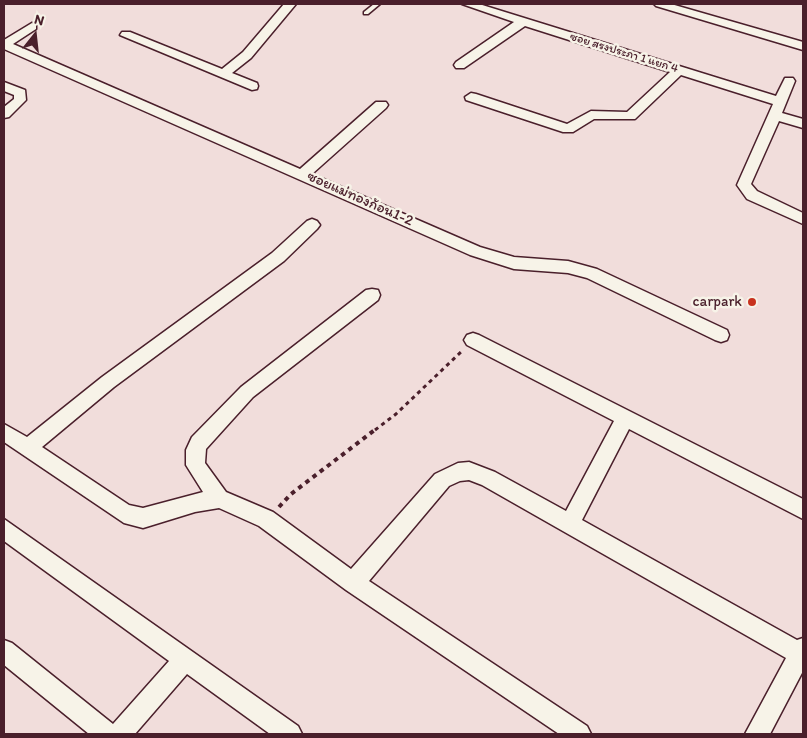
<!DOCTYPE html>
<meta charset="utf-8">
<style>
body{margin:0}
#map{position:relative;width:807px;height:738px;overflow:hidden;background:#f1dddb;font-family:Itim,sans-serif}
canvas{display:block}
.frame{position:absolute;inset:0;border:5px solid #4a1f2b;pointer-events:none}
.north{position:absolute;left:10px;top:10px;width:50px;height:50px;-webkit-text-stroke:4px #f7f3e8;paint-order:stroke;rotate:16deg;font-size:14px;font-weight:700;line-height:20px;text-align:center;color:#4a1f2b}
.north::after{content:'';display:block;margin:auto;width:18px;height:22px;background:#4a1f2b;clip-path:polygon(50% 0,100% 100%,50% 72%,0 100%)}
</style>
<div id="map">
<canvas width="807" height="738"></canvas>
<div class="frame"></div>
<div class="north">N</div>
</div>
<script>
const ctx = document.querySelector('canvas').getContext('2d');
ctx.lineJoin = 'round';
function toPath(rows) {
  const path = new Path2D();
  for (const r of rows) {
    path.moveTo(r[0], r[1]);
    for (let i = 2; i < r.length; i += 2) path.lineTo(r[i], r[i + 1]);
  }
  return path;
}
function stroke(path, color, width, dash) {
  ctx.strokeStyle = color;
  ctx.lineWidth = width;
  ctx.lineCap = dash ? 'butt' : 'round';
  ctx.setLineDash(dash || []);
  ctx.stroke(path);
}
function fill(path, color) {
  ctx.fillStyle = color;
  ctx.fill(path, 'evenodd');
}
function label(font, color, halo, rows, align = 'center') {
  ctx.font = font + ' Itim,"Playpen Sans Thai",sans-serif';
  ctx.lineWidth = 5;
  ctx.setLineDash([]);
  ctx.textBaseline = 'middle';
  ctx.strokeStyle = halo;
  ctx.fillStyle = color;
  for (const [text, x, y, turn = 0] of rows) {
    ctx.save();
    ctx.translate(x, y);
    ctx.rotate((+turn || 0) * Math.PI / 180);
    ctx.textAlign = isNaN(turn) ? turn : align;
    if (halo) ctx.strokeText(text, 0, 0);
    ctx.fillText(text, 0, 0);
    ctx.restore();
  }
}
const pathFar1 = toPath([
 [375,430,396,414,462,351]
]);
const path = toPath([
 [279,507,291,494,376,429]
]);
const lane = toPath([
 [374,4,380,4,368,14,364,14,364,12,374,4]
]);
const street = toPath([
 [284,4,296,4,251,58,232,73,257,83,258,86,257,89,252,90,120,35,122,32,130,32,222,69,243,52,284,4],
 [462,4,479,4,776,96,785,78,793,78,795,81,782,113,803,119,803,128,779,121,751,184,757,191,803,213,803,224,747,199,737,185,773,104,681,75,635,119,594,119,573,132,563,132,466,100,465,97,471,93,476,94,567,124,591,111,627,112,670,72,525,26,464,68,456,68,454,65,456,62,514,22,462,4],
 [654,4,671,4,803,42,803,50,656,6,654,4],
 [32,23,36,25,36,29,13,44,300,169,376,102,386,102,388,105,386,108,312,174,480,247,514,257,568,261,597,269,727,330,729,335,727,340,721,342,715,340,587,278,568,273,514,269,470,255,4,49,4,40,32,23],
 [4,82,25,90,26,100,9,117,4,118,4,107,14,99,14,95,4,91,4,82],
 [312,219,317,221,320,225,317,229,284,261,114,387,42,447,129,505,143,508,203,492,186,465,186,450,192,437,241,387,366,290,372,289,378,290,380,295,378,300,253,397,206,449,205,463,226,492,273,512,351,569,435,474,458,463,469,462,495,472,566,511,614,421,467,345,464,340,467,335,473,333,479,335,803,499,803,519,629,429,582,520,797,640,803,638,803,671,770,734,745,734,786,658,482,485,469,480,460,481,449,486,369,581,587,726,591,734,559,734,346,590,259,526,219,508,195,512,143,528,124,523,4,442,4,424,27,437,102,377,272,253,307,221,312,219],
 [4,519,298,726,302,734,270,734,187,674,135,734,89,734,4,665,4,640,12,643,113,724,169,661,4,541,4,519]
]);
const markers = [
 [752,302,5,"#c8321e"]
];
const farStreetnames = [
 ["ซอย สรงประภา 1 แยก 4",624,53,17]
];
const streetNames = [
 ["ซอยแม่ทองก้อน1-2",360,199,24]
];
const poiNames = [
 ["carpark",742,302]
];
stroke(lane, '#4a1f2b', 3);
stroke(street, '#4a1f2b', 3);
stroke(pathFar1, '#4a1f2b', 3, [4, 4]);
stroke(path, '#4a1f2b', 4, [4.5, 4.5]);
fill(lane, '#f7f3e8');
fill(street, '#f7f3e8');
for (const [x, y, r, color] of markers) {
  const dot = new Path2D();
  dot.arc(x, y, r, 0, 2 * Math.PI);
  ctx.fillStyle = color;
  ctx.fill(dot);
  stroke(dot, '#f7f3e8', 2);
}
label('12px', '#4a1f2b', '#f7f3e8', farStreetnames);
label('15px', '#4a1f2b', '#f7f3e8', streetNames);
label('15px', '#4a1f2b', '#f7f3e8', poiNames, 'right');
</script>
